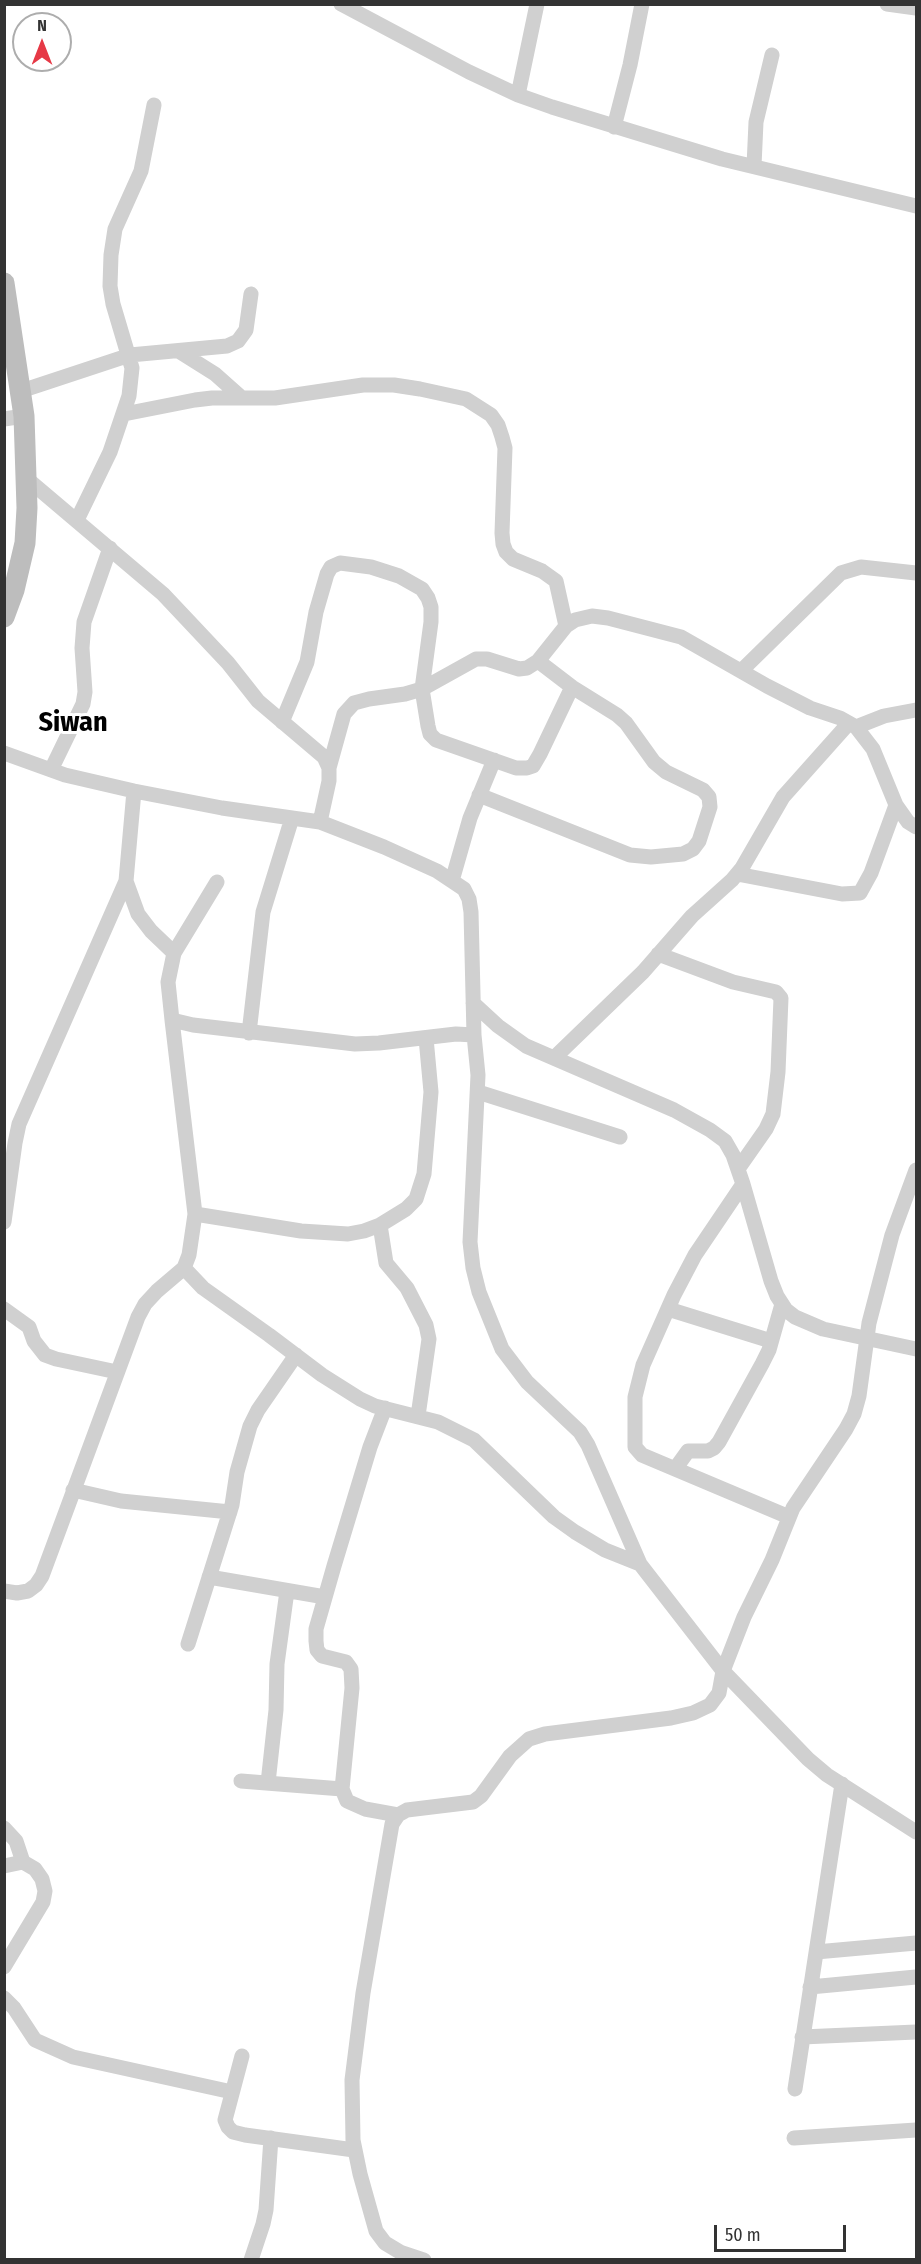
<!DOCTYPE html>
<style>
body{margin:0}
#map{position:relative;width:921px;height:2264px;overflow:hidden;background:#fff;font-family:"Fira Sans Condensed",sans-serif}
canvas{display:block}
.frame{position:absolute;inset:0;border:6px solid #333;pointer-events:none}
.north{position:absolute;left:12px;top:12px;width:60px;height:60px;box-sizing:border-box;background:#fff;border:2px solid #adadad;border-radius:50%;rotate:0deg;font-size:16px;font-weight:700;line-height:24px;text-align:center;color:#333}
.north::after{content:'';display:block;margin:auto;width:21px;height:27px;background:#e63946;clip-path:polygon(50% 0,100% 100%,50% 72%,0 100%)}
.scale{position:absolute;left:714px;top:2225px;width:132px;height:27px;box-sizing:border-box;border:3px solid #333;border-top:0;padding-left:8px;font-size:18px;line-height:21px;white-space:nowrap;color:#333;-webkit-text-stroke:4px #fff;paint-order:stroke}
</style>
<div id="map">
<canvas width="921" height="2264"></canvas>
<div class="frame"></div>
<div class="north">N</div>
<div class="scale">50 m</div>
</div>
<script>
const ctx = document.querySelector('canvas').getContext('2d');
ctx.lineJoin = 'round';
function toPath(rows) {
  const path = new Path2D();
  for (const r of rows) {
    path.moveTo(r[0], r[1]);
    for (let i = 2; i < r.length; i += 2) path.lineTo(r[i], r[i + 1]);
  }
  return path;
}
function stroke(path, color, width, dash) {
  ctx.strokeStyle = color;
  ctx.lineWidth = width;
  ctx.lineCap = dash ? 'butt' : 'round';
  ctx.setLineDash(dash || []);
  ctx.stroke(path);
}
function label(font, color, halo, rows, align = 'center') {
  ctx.font = font + ' "Fira Sans Condensed",sans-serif';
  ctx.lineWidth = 6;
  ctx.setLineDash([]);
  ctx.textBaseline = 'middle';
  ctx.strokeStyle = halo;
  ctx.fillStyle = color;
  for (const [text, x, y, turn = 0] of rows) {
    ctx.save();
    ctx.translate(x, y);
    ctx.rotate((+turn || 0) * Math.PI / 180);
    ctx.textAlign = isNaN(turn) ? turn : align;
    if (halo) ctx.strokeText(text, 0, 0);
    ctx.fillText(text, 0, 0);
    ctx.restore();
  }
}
const street = toPath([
 [341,4,469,72,518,95,552,107,722,159,916,206],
 [887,4,916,8],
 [518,95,537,4],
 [614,127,630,65,642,4],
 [754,166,756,122,772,55],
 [180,352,215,374,242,398],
 [21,391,130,355,227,346,238,341,246,330,251,294],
 [124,414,195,400,212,398,275,398,363,385,394,385,420,389,466,399,491,415,498,425,502,437,505,448,502,533,503,544,506,552,513,559,542,571,556,581,566,626],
 [4,419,24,416],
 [26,478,163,594,228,663,258,701,324,757,329,768,329,781,320,822],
 [77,520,110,452,129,396,132,368,113,304,110,286,111,255,115,229,141,171,154,105],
 [741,671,841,573,861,567,916,573],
 [282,722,307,662,316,612,327,574,331,567,340,563,371,567,399,576,422,589,428,598,431,607,431,622,422,689,428,726,430,734,436,740,516,768,527,768,533,766,540,754,572,687],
 [856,727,884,716,916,710],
 [4,753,65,775,134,791,222,808,320,822,384,847,437,871,464,889,469,899,471,912,474,1035,478,1075,470,1242,473,1268,479,1292,502,1349,527,1382,580,1432,588,1445,640,1564,723,1671,808,1759,827,1775,916,1832],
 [329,768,344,714,354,703,369,699,405,694,422,689,476,659,487,659,519,669,527,668,538,661,566,626,575,620,592,616,608,618,681,637,767,686,810,708,840,718,856,727,873,749,896,805,908,822,916,827],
 [51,770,83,704,85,692,82,648,84,622,110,548],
 [134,791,126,881,138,914,151,931,174,953,217,882],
 [479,795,630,855,651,857,683,854,693,849,699,841,710,807,709,797,703,790,666,772,654,762,626,723,617,715,572,687,538,661],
 [737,874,842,894,860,893,871,873,896,805],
 [452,881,470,818,494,760],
 [174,953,168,982,172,1020,193,1025,355,1044,379,1043,456,1034,474,1035],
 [658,954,733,982,776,992,781,998,778,1072,773,1114,766,1129,738,1169],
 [473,1003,498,1026,526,1046,674,1110,710,1130,725,1141,733,1155,743,1184,771,1281,777,1296,786,1310,795,1317,823,1329,916,1349],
 [249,1033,263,912,292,818],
 [554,1058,643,972,692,916,732,880,742,868,783,797,849,723],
 [478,1092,620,1137],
 [743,1184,695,1255,674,1295,643,1365,635,1397,635,1447,642,1455,789,1517],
 [195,1214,301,1231,348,1234,364,1231,380,1225,406,1209,416,1199,424,1174,431,1092,426,1038],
 [4,1222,15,1143,19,1124,126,881],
 [380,1225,386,1263,407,1288,426,1325,429,1339,418,1416],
 [184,1268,203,1288,269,1335,322,1375,360,1399,375,1406,438,1422,474,1440,554,1517,575,1532,605,1550,640,1564],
 [4,1309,29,1327,34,1341,45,1355,56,1359,117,1372],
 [668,1309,771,1341],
 [385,1408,370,1447,334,1566,316,1629,316,1641,317,1650,322,1656,346,1662,351,1669,352,1688,342,1789,347,1801,365,1809,398,1815],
 [675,1469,688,1451,708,1451,714,1448,719,1442,762,1364,769,1350,782,1304],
 [73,1490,121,1501,230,1512],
 [209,1577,325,1597],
 [4,1591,17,1593,28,1591,36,1585,42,1576,138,1317,145,1304,157,1291,184,1268,189,1255,195,1214,172,1020],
 [188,1644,232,1505,237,1472,250,1426,258,1410,296,1355],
 [241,1781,342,1789],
 [268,1783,276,1710,277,1664,287,1591],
 [4,1828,16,1841,23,1862],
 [4,1866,23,1862,35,1869,42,1879,45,1891,43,1902,4,1967],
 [816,1952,916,1943],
 [810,1987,916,1977],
 [4,1998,14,2008,35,2040,73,2057,232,2092],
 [802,2037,916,2032],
 [242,2056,225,2120,228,2127,233,2132,245,2135,354,2150],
 [795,2089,842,1784],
 [794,2138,916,2130],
 [251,2260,263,2224,266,2210,271,2138],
 [424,2260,400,2252,385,2243,376,2231,360,2174,353,2140,352,2080,363,1993,392,1824,398,1815,407,1810,473,1802,481,1796,510,1756,529,1739,545,1734,671,1718,693,1713,710,1705,719,1693,723,1671,744,1617,772,1560,793,1508,846,1429,854,1414,859,1396,869,1323,892,1235,916,1170]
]);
const secondary = toPath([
 [4,283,24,416,27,508,25,543,14,590,4,617]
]);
const townNames = [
 ["Siwan",73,723]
];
stroke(street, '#d0d0d0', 15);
stroke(secondary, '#bdbdbd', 21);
label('bold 28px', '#000', '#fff', townNames);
</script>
